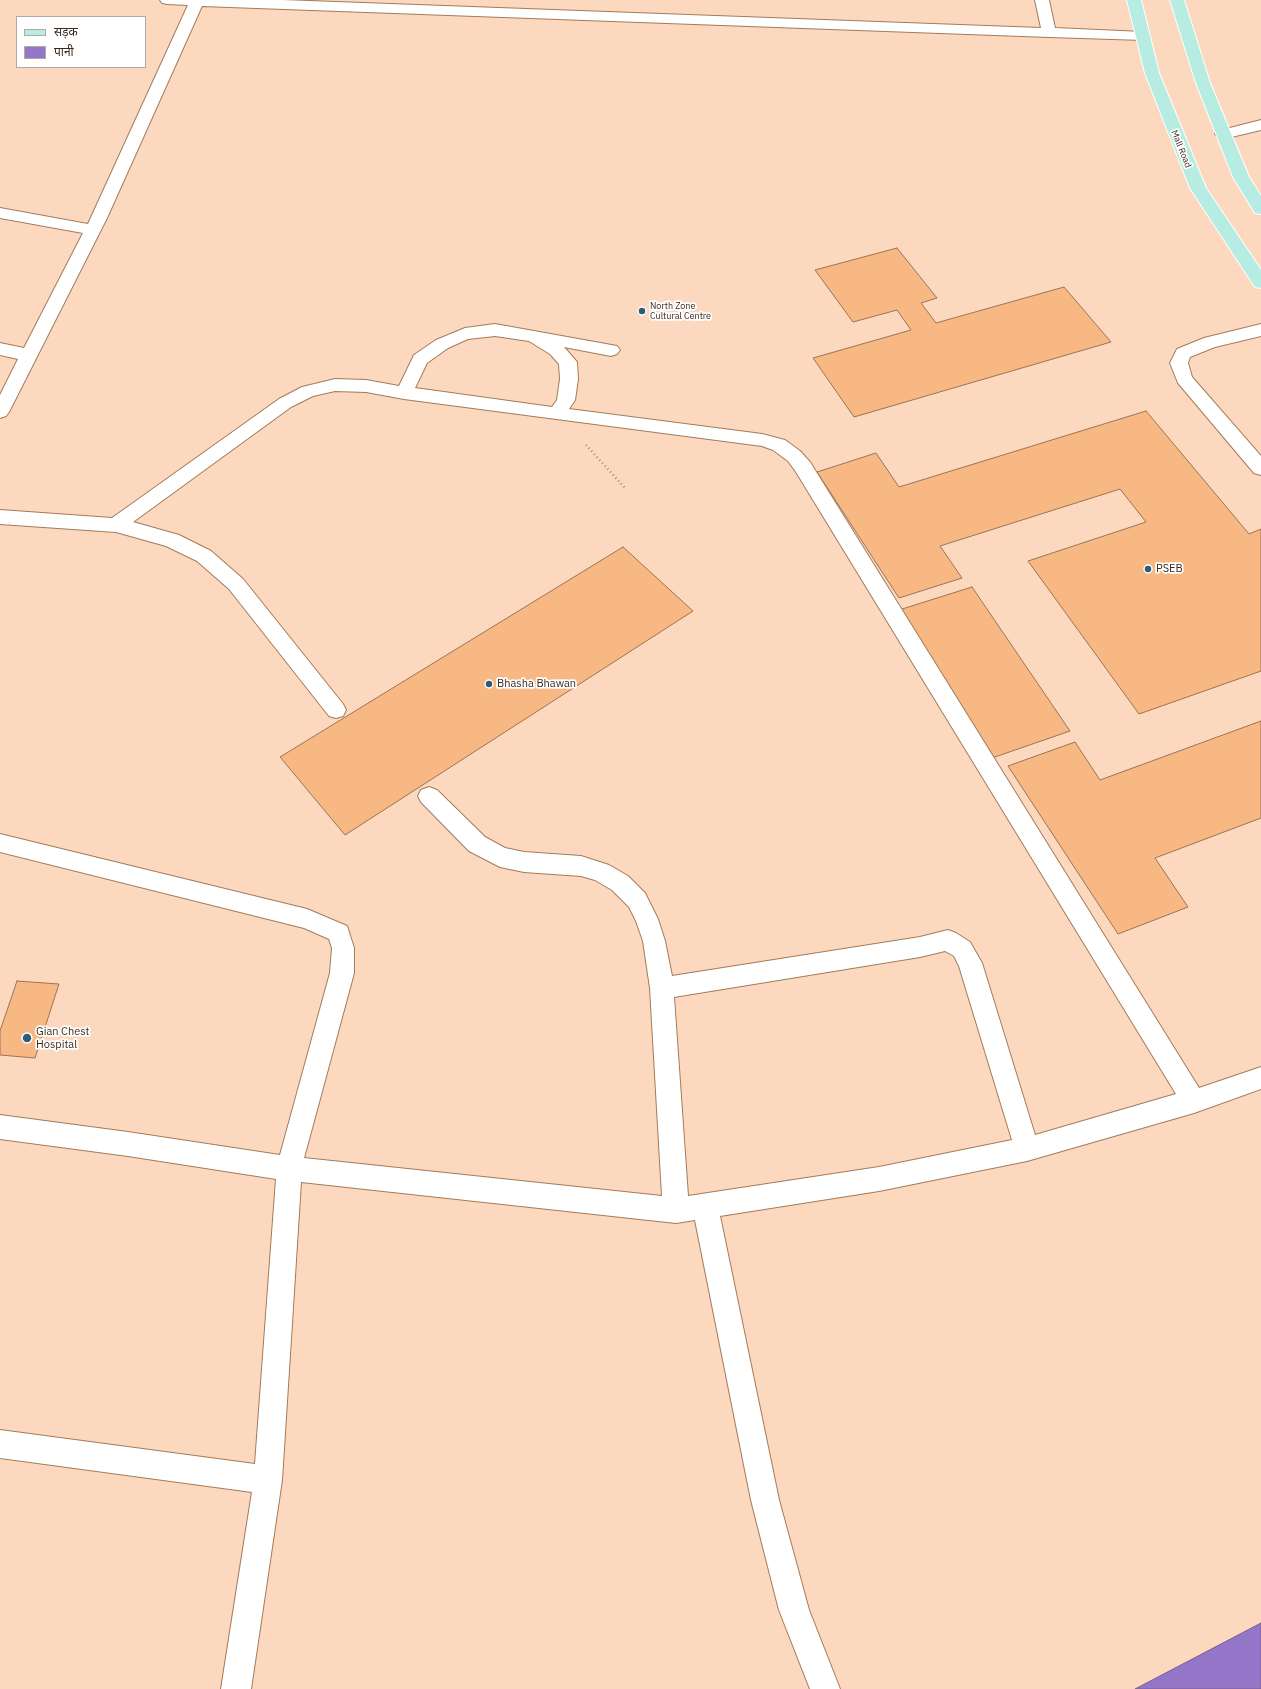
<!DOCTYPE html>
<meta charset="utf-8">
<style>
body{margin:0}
#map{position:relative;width:1261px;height:1689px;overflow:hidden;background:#fcd9be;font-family:"IBM Plex Sans","Noto Sans Devanagari",sans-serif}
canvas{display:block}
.legend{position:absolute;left:16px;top:16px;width:130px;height:52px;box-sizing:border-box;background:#fff;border:1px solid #b0a9a4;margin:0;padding:5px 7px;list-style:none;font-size:12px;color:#3a291c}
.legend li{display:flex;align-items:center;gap:8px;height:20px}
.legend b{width:20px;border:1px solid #b0a9a4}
</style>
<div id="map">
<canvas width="1261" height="1689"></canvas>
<ul class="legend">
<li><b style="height:5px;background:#b6ece1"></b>सड़क</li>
<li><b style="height:11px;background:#9476c9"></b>पानी</li>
</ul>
</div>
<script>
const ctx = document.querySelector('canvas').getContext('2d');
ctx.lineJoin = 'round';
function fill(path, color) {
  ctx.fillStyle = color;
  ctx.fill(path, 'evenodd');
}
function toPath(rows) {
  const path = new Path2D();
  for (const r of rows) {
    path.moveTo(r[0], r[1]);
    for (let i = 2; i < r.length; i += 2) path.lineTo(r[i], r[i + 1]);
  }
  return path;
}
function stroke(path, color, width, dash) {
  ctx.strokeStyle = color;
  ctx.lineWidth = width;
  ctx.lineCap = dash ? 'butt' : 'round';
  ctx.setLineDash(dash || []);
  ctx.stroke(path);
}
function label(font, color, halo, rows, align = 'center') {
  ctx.font = font + ' "IBM Plex Sans",sans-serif';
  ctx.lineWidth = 3.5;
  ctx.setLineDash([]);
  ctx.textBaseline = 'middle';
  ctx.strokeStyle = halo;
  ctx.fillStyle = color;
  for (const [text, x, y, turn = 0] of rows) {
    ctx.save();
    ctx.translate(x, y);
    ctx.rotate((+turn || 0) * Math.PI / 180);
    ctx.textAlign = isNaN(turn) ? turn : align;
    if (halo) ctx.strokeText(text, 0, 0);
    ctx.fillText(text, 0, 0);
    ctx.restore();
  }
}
const water = toPath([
 [1261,1623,1261,1689,1135,1689,1261,1623]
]);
const building = toPath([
 [897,248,937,298,921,303,936,323,1064,287,1111,342,854,417,813,358,911,330,897,310,853,322,815,270,897,248],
 [1146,411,1249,534,1261,529,1261,671,1139,714,1028,561,1146,522,1120,489,940,546,962,578,899,598,817,472,876,453,899,487,1146,411],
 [623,547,693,611,345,835,280,757,623,547],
 [972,587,1070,731,992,758,899,610,972,587],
 [1261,721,1261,818,1155,858,1188,907,1118,934,1008,766,1075,742,1100,780,1261,721],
 [17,981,59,984,35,1058,0,1055,0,1031,17,981]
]);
const path = toPath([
 [586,445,625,488]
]);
const minor = toPath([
 [160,0,282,0,1041,28,1035,0,1049,0,1055,28,1143,32,1148,33,1150,36,1148,39,1143,40,1049,37,202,6,107,218,9,412,6,416,0,418,0,395,18,359,0,355,0,343,24,348,83,233,0,218,0,208,88,224,188,5,167,4,162,3,160,0],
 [1261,120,1261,130,1223,139,1218,137,1215,134,1218,131,1261,120],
 [495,324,617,346,620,350,617,354,611,356,564,347,577,362,578,379,575,400,569,409,762,434,785,440,800,451,810,462,1199,1088,1261,1067,1261,1089,1194,1113,1027,1161,879,1191,720,1216,779,1500,809,1610,840,1689,810,1689,779,1610,751,1500,695,1220,676,1223,301,1182,282,1480,251,1689,221,1689,252,1492,0,1458,0,1430,255,1464,276,1179,128,1156,0,1139,0,1115,128,1132,280,1155,330,973,332,948,329,939,304,928,0,852,0,834,307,909,347,926,354,948,354,973,304,1158,662,1196,650,988,643,941,636,921,629,907,612,890,595,880,581,876,524,872,500,867,469,851,421,802,418,796,421,790,429,787,437,790,485,837,505,848,524,852,581,856,609,865,628,876,645,893,658,919,665,941,672,976,920,937,948,930,956,933,970,942,982,963,1035,1135,1176,1094,796,472,788,461,773,450,762,446,404,399,366,392,335,391,313,396,291,407,133,522,179,535,211,551,243,579,343,704,346,710,343,716,336,718,329,716,229,589,197,561,166,546,116,532,0,524,0,510,112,518,279,399,302,387,335,379,366,380,399,386,414,355,436,340,465,328,495,324],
 [495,336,529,341,550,354,559,364,560,379,557,400,552,407,415,388,427,363,448,348,468,339,495,336],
 [945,951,954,956,959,966,1012,1140,879,1167,688,1196,674,997,920,957,945,951],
 [1261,324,1261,336,1215,347,1190,357,1188,363,1192,377,1261,456,1261,475,1254,473,1178,383,1170,363,1177,349,1204,338,1261,324]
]);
const major = toPath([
 [1127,0,1141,0,1159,73,1206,188,1261,270,1261,288,1255,287,1190,188,1145,73,1127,0],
 [1170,0,1184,0,1210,83,1249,177,1261,196,1261,214,1255,213,1233,177,1196,83,1170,0]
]);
const markers = [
 [642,311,4,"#2d5c7b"],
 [1148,569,4,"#2d5c7b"],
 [489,684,4,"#2d5c7b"],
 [27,1038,5,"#2d5c7b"]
];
const farStreetnames = [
 ["Mall Road",1181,149,68]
];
const farPoinames = [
 ["North Zone",650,306],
 ["Cultural Centre",650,316]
];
const poiNames = [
 ["PSEB",1156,569],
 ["Bhasha Bhawan",497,684],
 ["Gian Chest",36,1032],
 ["Hospital",36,1045]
];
fill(water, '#9476c9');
stroke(water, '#795f95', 1);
fill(building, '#f8b884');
stroke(building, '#9b7354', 1);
stroke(minor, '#a37b5b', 2);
stroke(major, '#fff', 2);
stroke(path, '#a88d78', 2.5, [1, 3]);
fill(minor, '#fff');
fill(major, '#b6ece1');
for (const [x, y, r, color] of markers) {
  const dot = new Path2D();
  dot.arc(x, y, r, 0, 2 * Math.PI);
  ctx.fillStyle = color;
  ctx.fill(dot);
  stroke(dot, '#fff', 1.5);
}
label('9px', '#3a291c', '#fff', farStreetnames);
label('9px', '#3a291c', '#fff', farPoinames, 'left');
label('11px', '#3a291c', '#fff', poiNames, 'left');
</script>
